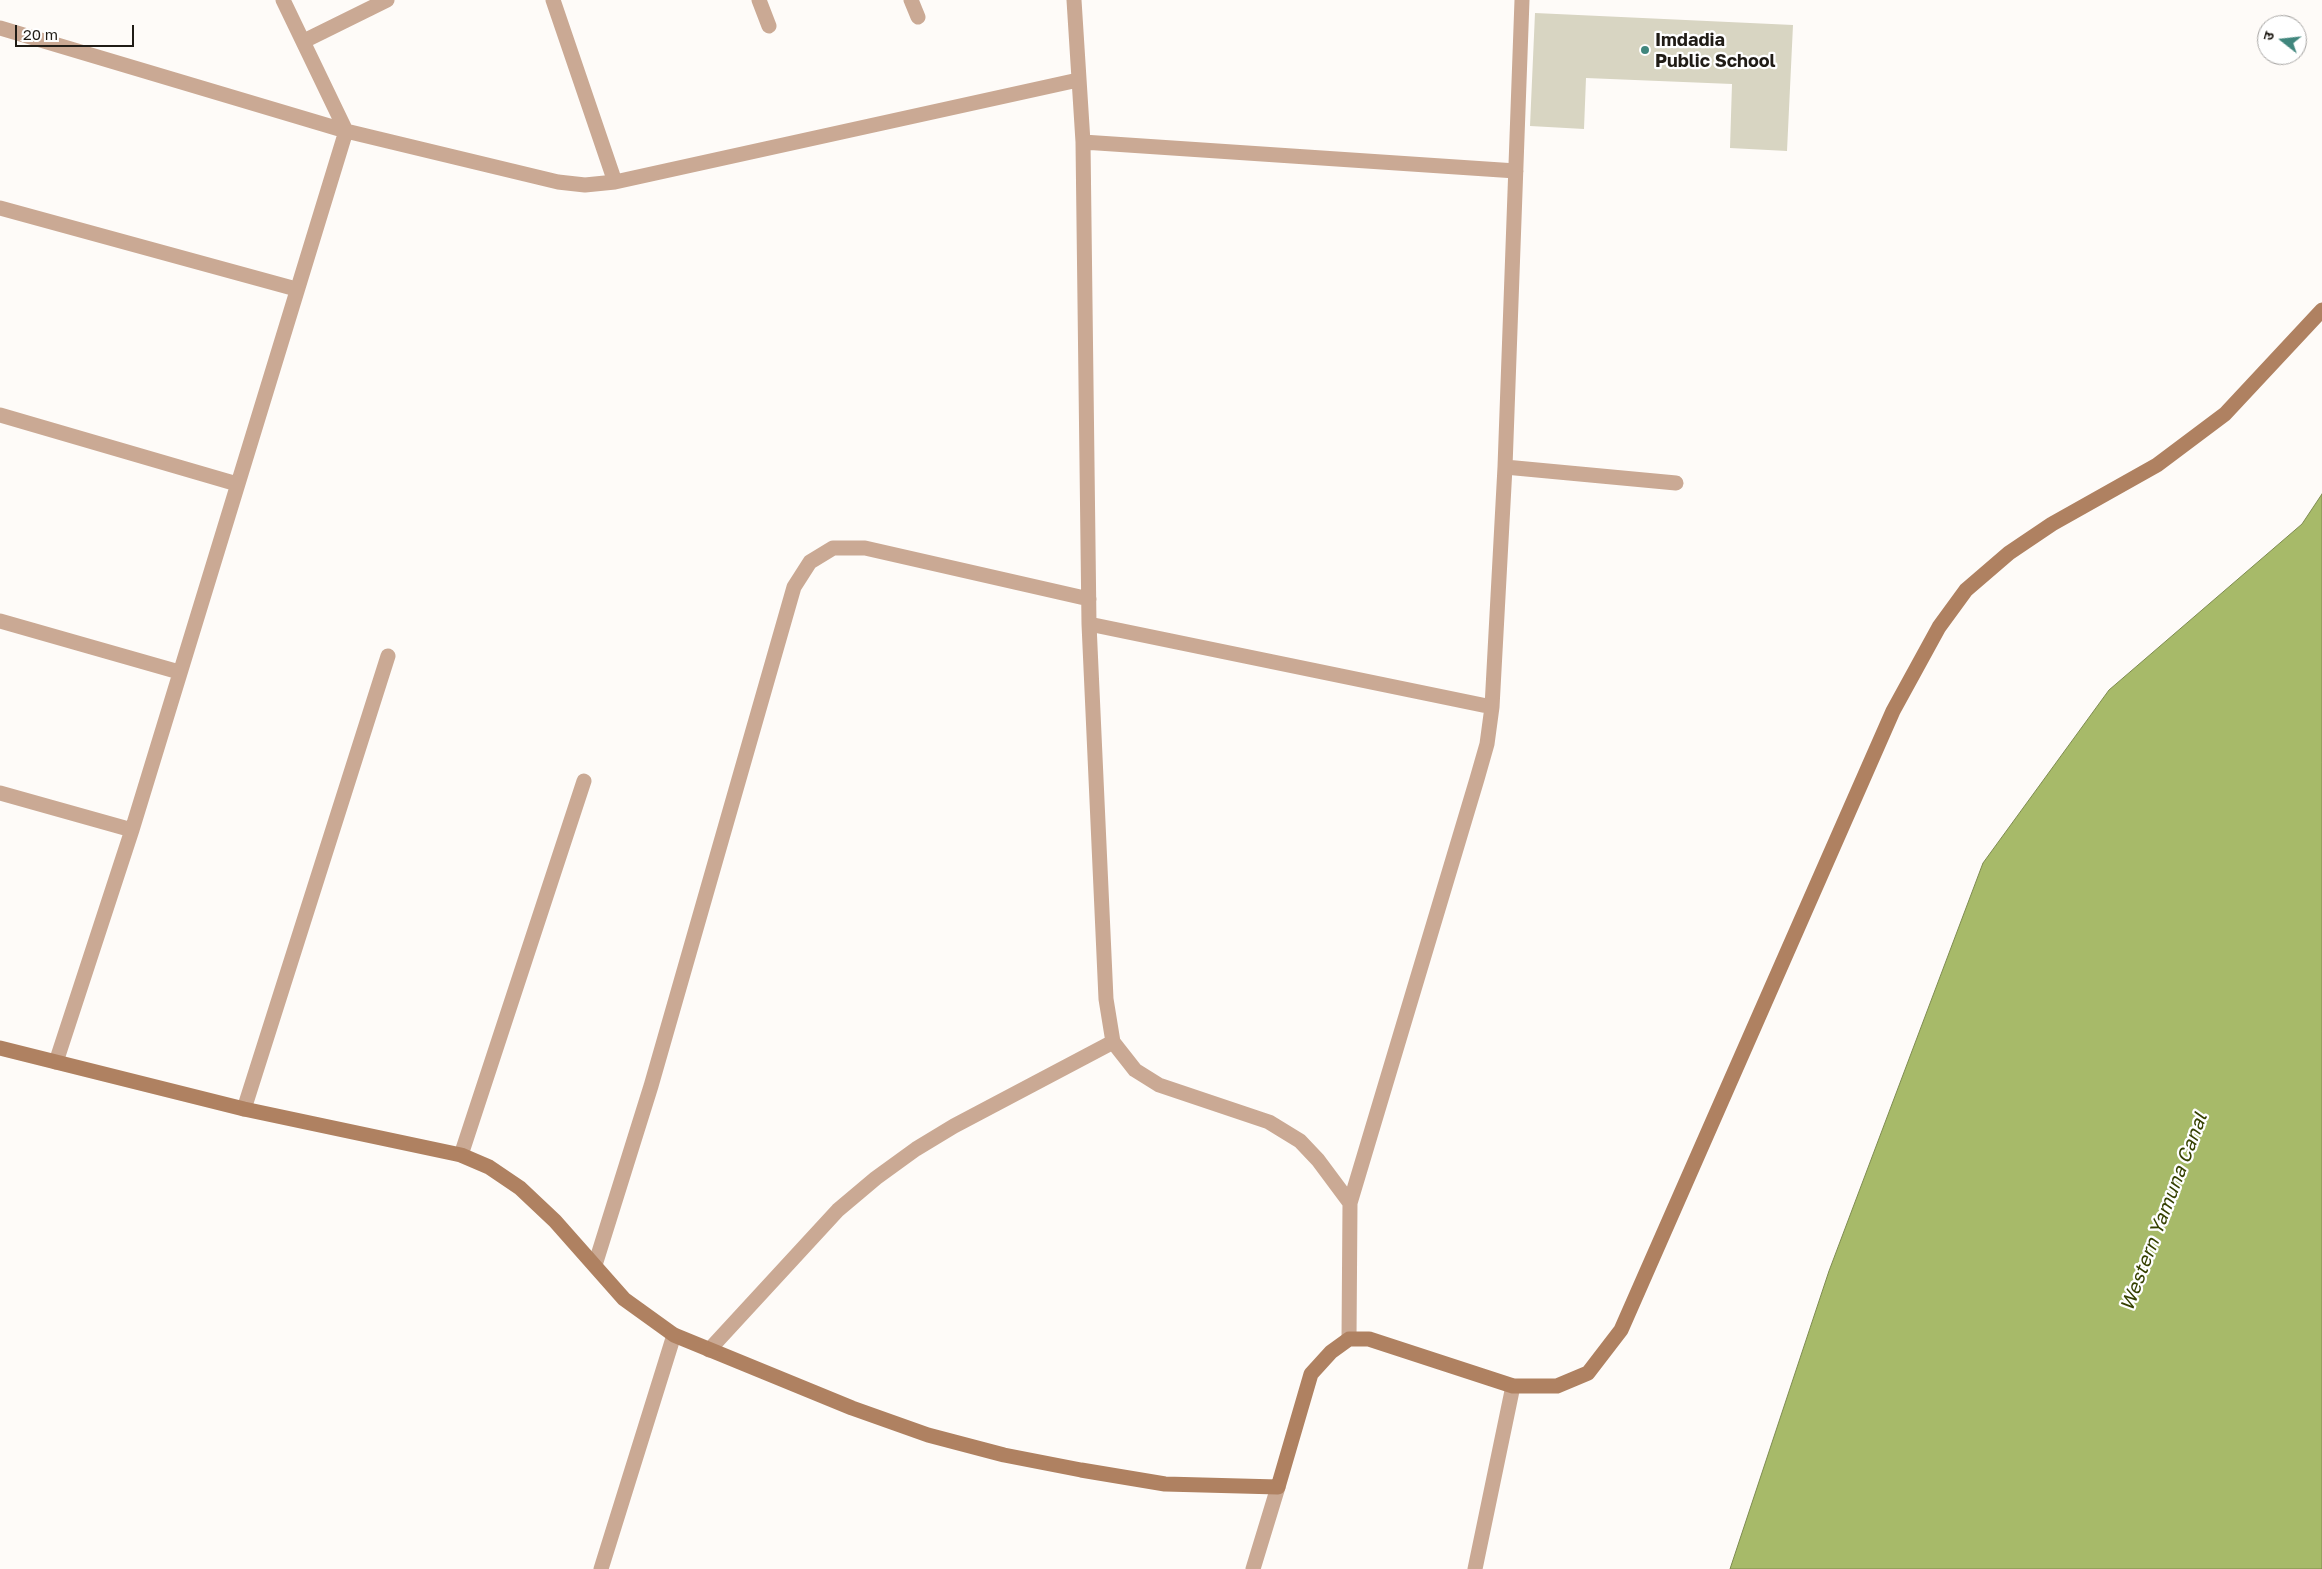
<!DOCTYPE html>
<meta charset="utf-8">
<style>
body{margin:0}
#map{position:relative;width:2322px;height:1569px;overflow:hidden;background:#fefbf8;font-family:"Golos Text","Noto Sans Devanagari",sans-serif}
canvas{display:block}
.north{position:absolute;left:2257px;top:15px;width:50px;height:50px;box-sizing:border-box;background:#fff;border:1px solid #a6a4a2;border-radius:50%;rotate:286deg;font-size:14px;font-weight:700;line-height:20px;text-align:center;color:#201c16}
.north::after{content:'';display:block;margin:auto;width:18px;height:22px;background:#40867d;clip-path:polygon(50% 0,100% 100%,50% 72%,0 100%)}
.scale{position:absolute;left:15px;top:25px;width:119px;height:22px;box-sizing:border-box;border:2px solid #201c16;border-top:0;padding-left:6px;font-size:15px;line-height:18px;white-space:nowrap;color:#201c16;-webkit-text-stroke:4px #fff;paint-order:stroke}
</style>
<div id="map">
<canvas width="2322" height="1569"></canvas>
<div class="north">उ</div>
<div class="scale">20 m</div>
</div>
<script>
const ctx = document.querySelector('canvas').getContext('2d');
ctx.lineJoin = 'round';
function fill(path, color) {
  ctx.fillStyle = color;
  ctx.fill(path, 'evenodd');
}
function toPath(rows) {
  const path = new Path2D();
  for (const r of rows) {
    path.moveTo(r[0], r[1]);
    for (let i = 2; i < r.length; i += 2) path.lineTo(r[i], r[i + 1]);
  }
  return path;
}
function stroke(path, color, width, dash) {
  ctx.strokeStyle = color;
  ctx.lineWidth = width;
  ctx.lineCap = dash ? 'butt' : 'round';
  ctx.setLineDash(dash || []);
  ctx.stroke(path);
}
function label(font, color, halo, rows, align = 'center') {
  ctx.font = font + ' "Golos Text",sans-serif';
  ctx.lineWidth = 4.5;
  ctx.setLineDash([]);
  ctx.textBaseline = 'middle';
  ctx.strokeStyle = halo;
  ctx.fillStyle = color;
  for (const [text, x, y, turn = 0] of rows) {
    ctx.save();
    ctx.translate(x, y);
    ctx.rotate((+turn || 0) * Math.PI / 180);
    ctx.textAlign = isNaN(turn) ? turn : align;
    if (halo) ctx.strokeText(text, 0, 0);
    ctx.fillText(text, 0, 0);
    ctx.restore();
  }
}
const water = toPath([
 [2322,494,2322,1569,1730,1569,1829,1271,1983,863,2109,690,2302,524,2322,494]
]);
const building = toPath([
 [1535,13,1793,25,1787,151,1730,148,1732,84,1586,78,1584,129,1530,126]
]);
const lane = toPath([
 [461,1155,584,781],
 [601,1569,674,1335],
 [1253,1569,1278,1487]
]);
const street = toPath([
 [553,0,615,182],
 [759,0,769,26],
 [911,0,918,17],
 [1074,0,1083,142,1089,624,1106,999,1113,1042,1135,1070,1159,1085,1269,1122,1300,1141,1318,1160,1350,1203,1349,1339],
 [0,28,346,131,558,182,585,185,615,182,1078,80],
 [304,41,387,0],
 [1083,142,1516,171],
 [0,208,296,289],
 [0,415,237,484],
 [1505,467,1676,483],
 [0,621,179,672],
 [1089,624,1492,707],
 [0,793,132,830],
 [56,1062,132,830,346,131,283,0],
 [244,1109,388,656],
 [1350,1203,1477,779,1487,744,1492,707,1505,467,1522,0],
 [595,1265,651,1086,794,587,810,562,833,548,865,548,1089,599],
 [709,1350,838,1210,876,1178,916,1149,954,1126,1113,1042],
 [1475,1569,1513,1386]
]);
const secondary = toPath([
 [0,1048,244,1109,461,1155,489,1167,520,1188,555,1221,624,1299,674,1335,852,1408,928,1435,1004,1455,1081,1470,1165,1484,1278,1487,1311,1374,1331,1352,1349,1339,1369,1339,1513,1386,1557,1386,1588,1373,1621,1330,1893,711,1939,627,1966,590,2009,553,2052,524,2157,465,2225,414,2322,310]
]);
const markers = [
 [1645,50,5,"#40867d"]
];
const poiNames = [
 ["Imdadia",1655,40],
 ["Public School",1655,61]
];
const waterNames = [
 ["Western Yamuna Canal",2164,1212,-69]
];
fill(water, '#a7ba69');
stroke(water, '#7e8b50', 1);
fill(building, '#d8d5c2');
stroke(lane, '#caa994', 15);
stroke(street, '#caa994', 15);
stroke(secondary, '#af8161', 15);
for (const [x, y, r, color] of markers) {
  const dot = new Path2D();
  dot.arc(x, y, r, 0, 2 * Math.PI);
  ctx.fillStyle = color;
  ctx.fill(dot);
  stroke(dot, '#fff', 2);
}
label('bold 18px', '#201c16', '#fff', poiNames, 'left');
label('italic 19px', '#354000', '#fff', waterNames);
</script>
